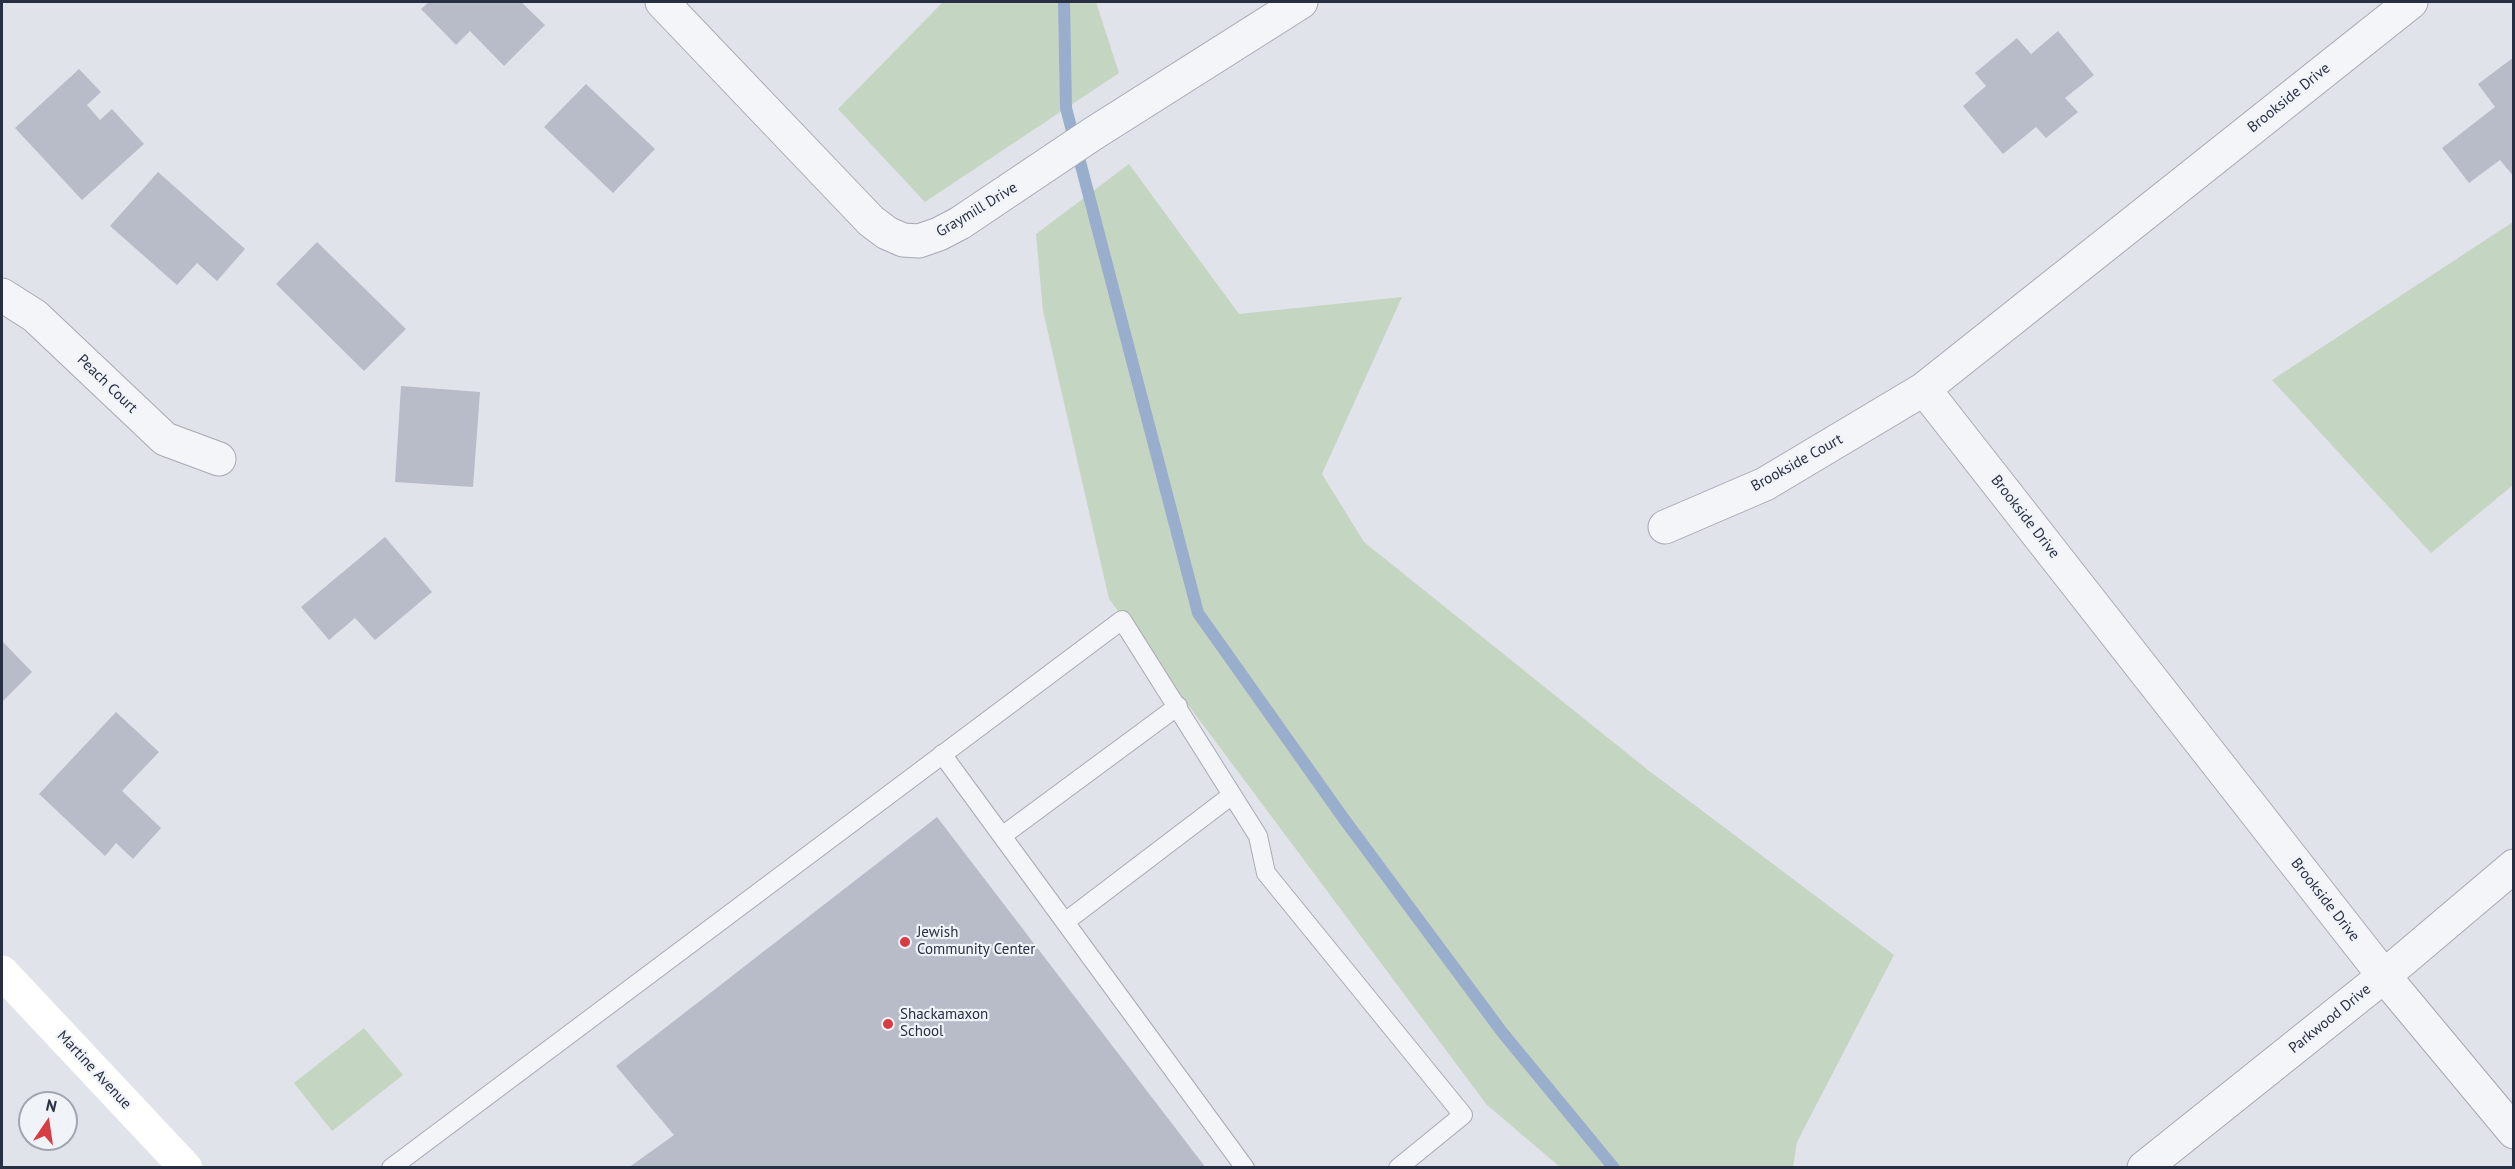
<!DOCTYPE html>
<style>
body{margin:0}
#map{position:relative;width:2515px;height:1169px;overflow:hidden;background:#e1e3ea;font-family:"PT Sans",sans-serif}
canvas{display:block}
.frame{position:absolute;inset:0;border:3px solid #282f43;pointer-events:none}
.north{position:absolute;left:18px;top:1091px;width:60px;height:60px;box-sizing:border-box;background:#f0f3f8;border:2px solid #a0a5b0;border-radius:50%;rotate:13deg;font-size:16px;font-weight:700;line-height:24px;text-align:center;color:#282f43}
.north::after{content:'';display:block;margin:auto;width:21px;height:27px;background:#d83d44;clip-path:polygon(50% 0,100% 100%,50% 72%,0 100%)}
</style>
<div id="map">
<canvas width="2515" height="1169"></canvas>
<div class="frame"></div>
<div class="north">N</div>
</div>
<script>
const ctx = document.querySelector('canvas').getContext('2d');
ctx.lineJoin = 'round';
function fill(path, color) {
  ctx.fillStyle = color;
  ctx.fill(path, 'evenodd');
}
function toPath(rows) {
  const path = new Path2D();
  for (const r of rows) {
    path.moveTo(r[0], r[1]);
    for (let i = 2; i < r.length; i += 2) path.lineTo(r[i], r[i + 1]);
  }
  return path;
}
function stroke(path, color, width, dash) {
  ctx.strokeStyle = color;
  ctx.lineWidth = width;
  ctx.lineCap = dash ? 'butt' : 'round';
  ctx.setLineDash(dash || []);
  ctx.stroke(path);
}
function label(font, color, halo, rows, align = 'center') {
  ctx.font = font + ' "PT Sans",sans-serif';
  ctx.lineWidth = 4.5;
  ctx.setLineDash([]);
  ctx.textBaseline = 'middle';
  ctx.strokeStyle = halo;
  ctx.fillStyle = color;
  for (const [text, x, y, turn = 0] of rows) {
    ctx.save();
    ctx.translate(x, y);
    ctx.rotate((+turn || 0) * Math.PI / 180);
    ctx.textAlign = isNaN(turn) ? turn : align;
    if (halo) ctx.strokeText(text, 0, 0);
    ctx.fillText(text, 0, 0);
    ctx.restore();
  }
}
const green = toPath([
 [943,2,1096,2,1119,73,925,202,838,109],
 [1129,164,1239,314,1402,297,1322,474,1364,542,1648,770,1894,955,1797,1142,1793,1167,1560,1167,1487,1105,1109,599,1043,311,1036,234],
 [2513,222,2513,485,2431,553,2272,380],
 [364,1028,403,1075,332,1131,294,1083]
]);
const stream = toPath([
 [1064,2,1066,108,1198,613,1344,819,1502,1032,1614,1168]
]);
const building = toPath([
 [429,2,521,2,545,25,504,66,470,31,456,45,421,9],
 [2058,31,2094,75,2065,98,2078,112,2046,138,2036,127,2003,154,1963,106,1986,86,1975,73,2017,38,2031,54],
 [2514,57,2514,177,2500,160,2469,183,2442,148,2495,107,2478,84],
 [79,69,101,92,87,105,100,120,112,109,144,144,82,200,15,128],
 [586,84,655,149,613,193,544,127],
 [158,172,245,249,217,281,197,263,177,285,110,226],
 [317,242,406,329,364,371,276,284],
 [401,386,480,392,473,487,395,482],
 [385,537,432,592,375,640,355,618,329,640,301,607],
 [2,641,32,672,2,702],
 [116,712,159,752,122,791,161,828,133,859,116,843,105,856,39,794],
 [937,817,1206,1168,628,1168,674,1135,616,1066]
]);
const service = toPath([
 [942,754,1245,1168],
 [1002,836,1178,706],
 [1065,922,1232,795],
 [391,1168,1122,620,1258,836,1266,873,1463,1115,1398,1168]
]);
const minor = toPath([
 [662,2,871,221,887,233,903,240,919,241,939,234,960,223,1091,135,1301,2],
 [2,295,35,316,165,439,219,459],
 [1924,389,2384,976,2514,1132],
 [1665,527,1765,484,1924,389,2411,2],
 [2144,1168,2384,976,2514,866]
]);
const secondary = toPath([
 [2,972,186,1168]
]);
const markers = [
 [905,942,6,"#d83d44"],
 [888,1024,6,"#d83d44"]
];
const streetNames = [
 ["Brookside Drive",2289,98,-39],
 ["Graymill Drive",977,210,-31],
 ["Peach Court",107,384,44],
 ["Brookside Court",1797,463,-29],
 ["Brookside Drive",2025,517,52],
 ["Brookside Drive",2325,900,52],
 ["Parkwood Drive",2330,1019,-39],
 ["Martine Avenue",94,1070,47]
];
const poiNames = [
 ["Jewish",917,933],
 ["Community Center",917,950],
 ["Shackamaxon",900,1015],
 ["School",900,1032]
];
fill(green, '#c4d5c1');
stroke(stream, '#99adcd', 12);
fill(building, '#b7bcc8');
stroke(service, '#a6a9b5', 20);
stroke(minor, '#a6a9b5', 35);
stroke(service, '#f4f5f8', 18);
stroke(minor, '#f4f5f8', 33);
stroke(secondary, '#fff', 33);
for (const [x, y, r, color] of markers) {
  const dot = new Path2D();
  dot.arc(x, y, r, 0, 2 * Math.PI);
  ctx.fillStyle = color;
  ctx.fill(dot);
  stroke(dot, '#f0f3f8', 2);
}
label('15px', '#282f43', '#f0f3f8', streetNames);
label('15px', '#282f43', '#f0f3f8', poiNames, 'left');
</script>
